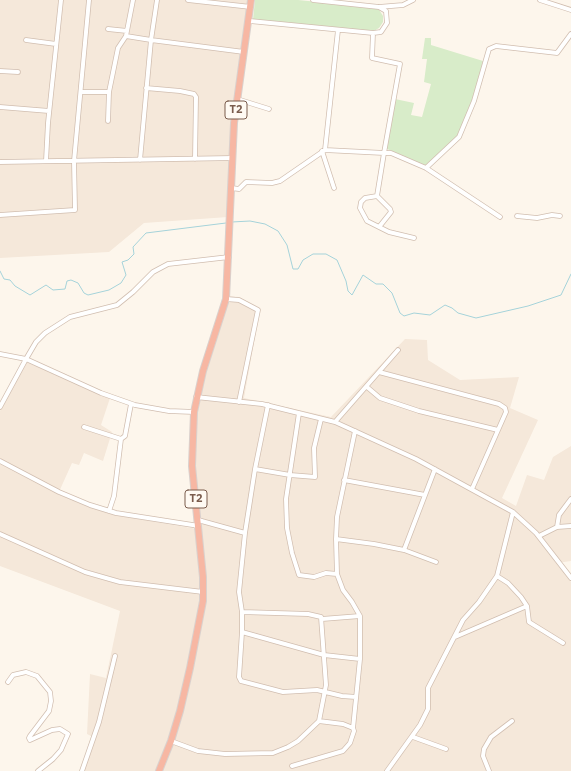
<!DOCTYPE html>
<style>
body{margin:0}
canvas{display:block;background:#fdf6ec}
</style>
<canvas width="571" height="771"></canvas>
<script>
const ctx = document.querySelector('canvas').getContext('2d');
ctx.lineJoin = 'round';
function fill(path, color) {
  ctx.fillStyle = color;
  ctx.fill(path, 'evenodd');
}
function toPath(rows) {
  const path = new Path2D();
  for (const r of rows) {
    path.moveTo(r[0], r[1]);
    for (let i = 2; i < r.length; i += 2) path.lineTo(r[i], r[i + 1]);
  }
  return path;
}
function stroke(path, color, width, dash) {
  ctx.strokeStyle = color;
  ctx.lineWidth = width;
  ctx.lineCap = dash ? 'butt' : 'round';
  ctx.setLineDash(dash || []);
  ctx.stroke(path);
}
function label(font, color, halo, rows, align = 'center') {
  ctx.font = font + ' "IBM Plex Sans",sans-serif';
  ctx.lineWidth = 3.5;
  ctx.setLineDash([]);
  ctx.textBaseline = 'middle';
  ctx.strokeStyle = halo;
  ctx.fillStyle = color;
  for (const [text, x, y, turn = 0] of rows) {
    ctx.save();
    ctx.translate(x, y);
    ctx.rotate((+turn || 0) * Math.PI / 180);
    ctx.textAlign = isNaN(turn) ? turn : align;
    if (halo) ctx.strokeText(text, 0, 0);
    ctx.fillText(text, 0, 0);
    ctx.restore();
  }
}
const residential = toPath([
 [0,0,249,0,242,52,228,217,144,223,109,252,0,258],
 [228,296,239,297,260,309,244,398,331,417,405,339,427,340,428,360,460,380,519,377,510,408,538,420,502,498,516,506,527,475,544,480,553,457,571,446,571,561,557,563,571,582,571,771,161,771,173,742,204,601,193,466,198,398],
 [26,362,110,398,101,425,112,432,103,461,84,453,79,465,72,463,58,494,89,507,115,515,197,529,201,601,189,668,169,740,157,771,84,771,95,738,87,734,90,674,106,678,120,611,0,566,0,411]
]);
const green = toPath([
 [255,0,298,0,378,8,383,16,383,22,379,28,372,32,253,20],
 [425,38,431,38,431,45,483,61,473,100,458,137,425,166,385,148,395,99,414,103,411,115,422,117,431,84,424,82,427,59,422,59]
]);
const stream = toPath([
 [232,222,250,221,265,224,278,231,287,245,293,269,298,269,303,260,313,254,326,254,337,260,346,281,348,291,352,295,363,275,376,284,383,284,392,293,400,313,404,316,414,313,430,315,445,305,452,308,458,313,476,318,528,306,561,295,571,274],
 [0,271,4,279,10,280,15,286,30,295,46,285,53,290,65,289,67,281,71,280,78,283,84,293,88,295,109,290,121,283,126,275,122,262,128,260,134,254,133,247,146,233,226,223]
]);
const minor = toPath([
 [188,0,251,7],
 [313,0,379,7,403,5,413,0],
 [540,0,571,10],
 [250,21,373,33,381,32,387,23,386,11,379,7],
 [108,29,127,31],
 [126,36,151,40,157,0],
 [26,40,56,44],
 [0,71,18,72],
 [146,88,180,91,194,94,196,97,195,159],
 [81,92,109,92,118,48,126,36,133,0],
 [237,99,269,109],
 [0,107,49,111],
 [108,121,109,92],
 [325,150,338,30],
 [322,151,334,188],
 [140,160,151,40,244,52],
 [46,161,48,123,61,0],
 [0,162,233,158],
 [426,168,459,137,474,101,489,49,496,46,557,53,571,34],
 [231,188,239,189,246,182,272,183,280,181,325,150,384,153,400,64,372,58,373,33],
 [377,196,384,153,391,153,426,168,500,217],
 [0,215,75,210,74,161,89,0],
 [517,216,537,218,552,215,560,216],
 [379,227,391,212,390,209,377,196,365,198,361,202,360,208,367,221,389,232,414,238],
 [226,299,239,300,258,310,239,402],
 [0,354,26,359,0,407],
 [379,372,499,404,505,408,506,412,472,489],
 [367,387,380,398,419,411,498,430],
 [196,397,262,404,335,422,416,459,513,512,536,533,571,578],
 [268,405,255,469,245,533,239,592,242,612,242,632,239,677,241,681,283,692,317,690,342,696,356,697],
 [194,412,169,411,135,405,101,393,26,359,36,342,45,333,70,317,117,305,133,292,153,272,168,264,229,257],
 [299,413,286,499,287,528,292,553,299,575,314,577,326,573,337,574],
 [335,422,398,350],
 [84,427,121,439],
 [0,461,59,492,90,505,116,513,199,526],
 [255,469,290,475,315,477,314,448,321,419],
 [344,480,425,495],
 [109,511,114,496,121,439,125,436,131,404],
 [198,520,245,533],
 [557,527,559,515,571,499],
 [0,534,85,572,120,582,203,592],
 [539,536,557,527,571,526],
 [336,539,374,544,404,550,436,562],
 [404,550,435,469],
 [497,576,508,583,521,597,527,606,529,622,563,643],
 [322,619,360,616],
 [242,632,324,655,360,659],
 [455,637,527,606],
 [8,682,13,675,26,672,37,676,50,692,51,701,49,711,30,736,29,738,30,740,52,730,60,729,68,734,61,750,53,759,38,771],
 [319,721,343,724,353,728],
 [413,737,446,749],
 [171,741,198,751,225,754,273,753,288,747,298,741,319,721,326,685,321,617,308,614,242,612],
 [292,766,343,751,350,743,354,731,353,728,360,659,360,616,352,602,343,590,337,574,336,539,337,517,355,431],
 [82,771,99,722,115,656],
 [387,771,420,725,428,709,428,688,463,620,479,602,497,576,513,512],
 [489,771,483,756,484,749,491,737,512,721]
]);
const highway = toPath([
 [159,771,171,741,180,711,190,668,203,601,203,577,192,466,194,412,203,371,226,299,234,123,251,0]
]);
const shields = [
 [236,110,22],
 [196,499,22]
];
const shieldNames = [
 ["T2",236,110],
 ["T2",196,499]
];
fill(residential, '#f5e8da');
fill(green, '#d8ecc9');
stroke(stream, '#a5d3da', 1);
stroke(minor, '#d1beb0', 5.5);
stroke(highway, '#dad1cd', 8);
stroke(minor, '#fff', 4);
stroke(highway, '#f7b7a3', 6);
for (const [x, y, w] of shields) {
  const box = new Path2D();
  box.roundRect(x - w / 2, y - 9, w, 18, 3);
  ctx.fillStyle = '#fffaf3';
  ctx.fill(box);
  stroke(box, '#7a5c4d', 1);
}
label('bold 11px', '#7a5c4d', null, shieldNames);
</script>
